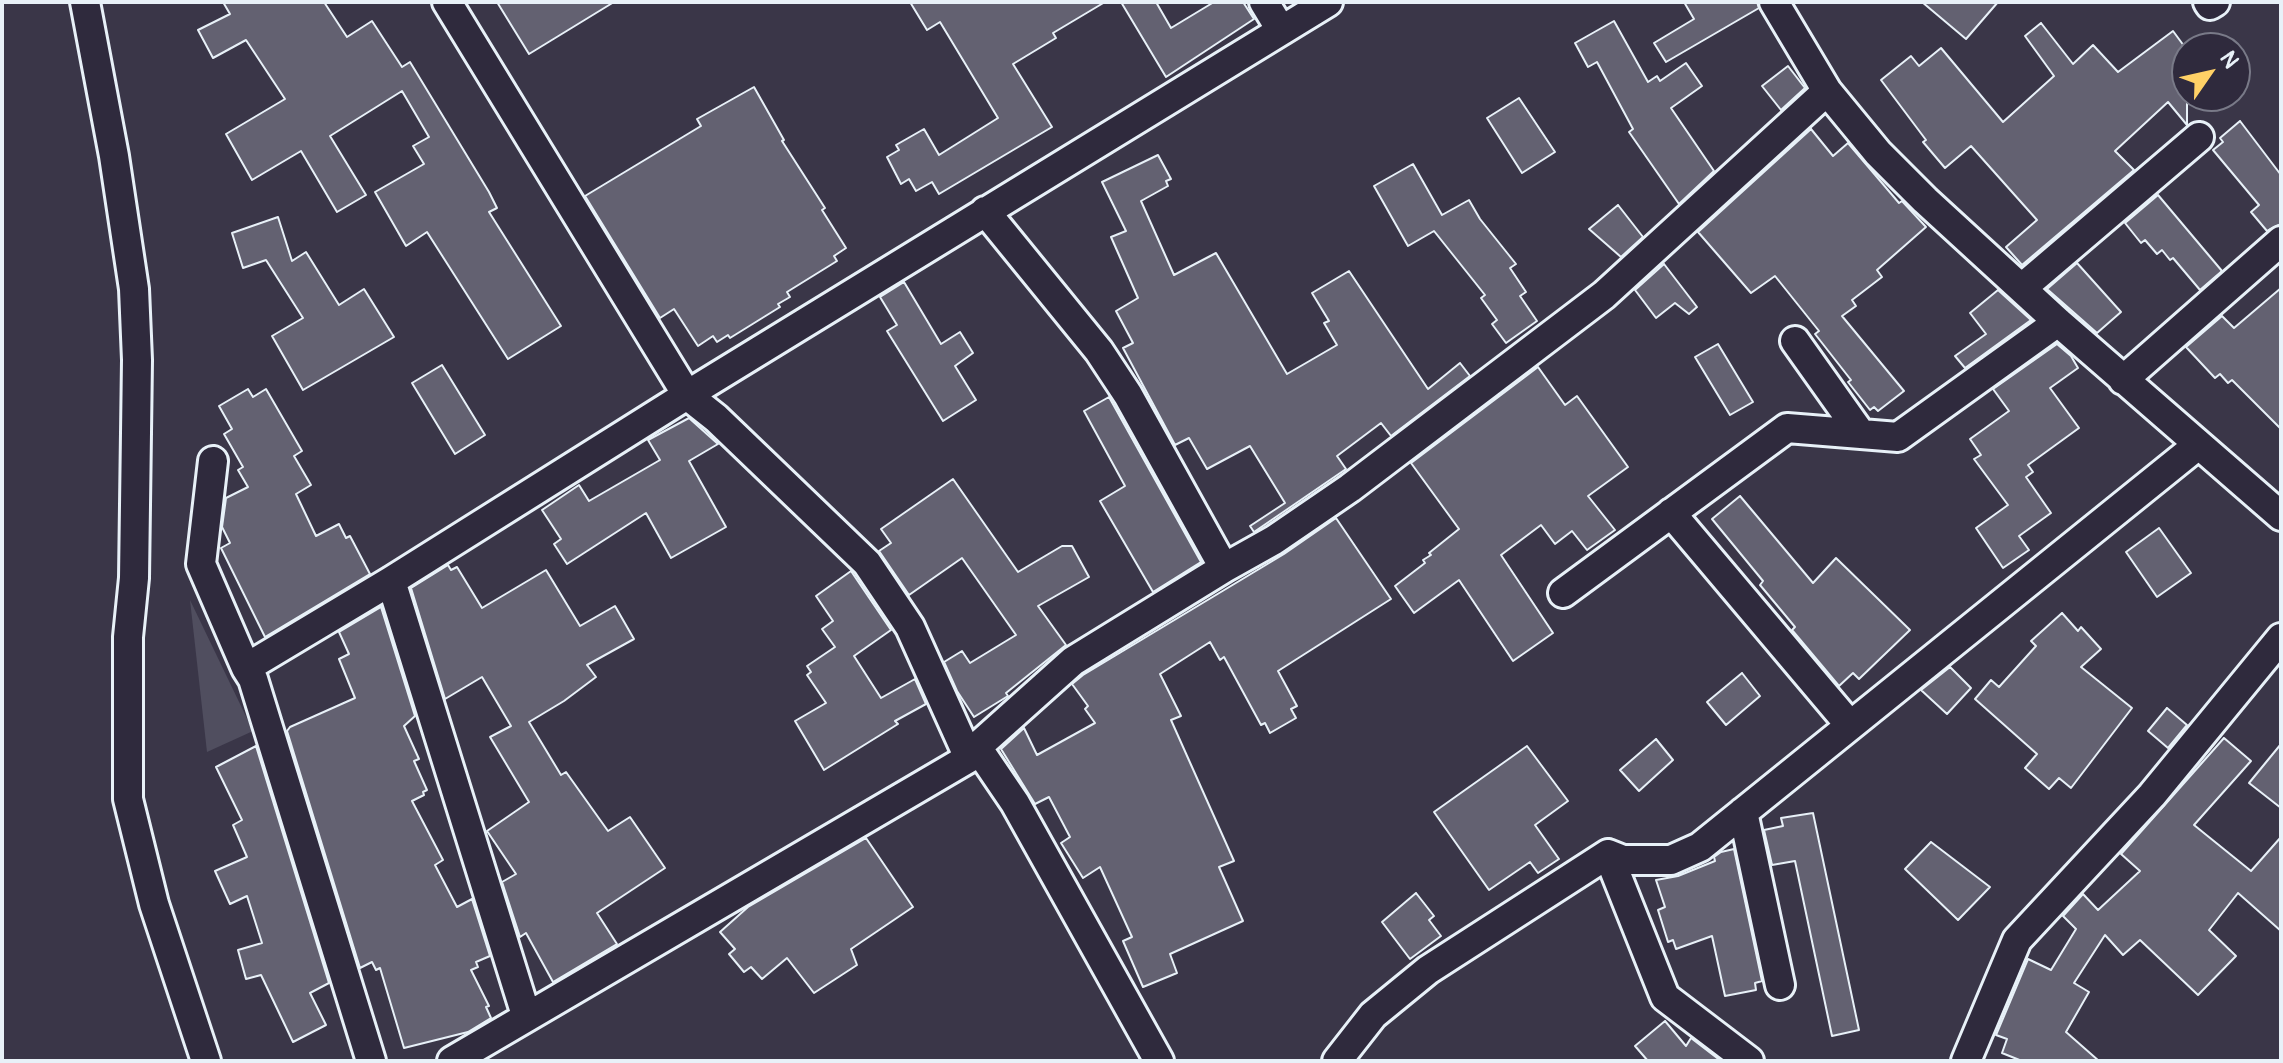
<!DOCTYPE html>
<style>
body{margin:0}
#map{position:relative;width:2283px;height:1063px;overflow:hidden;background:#3a3648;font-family:Pangolin,sans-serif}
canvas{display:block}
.frame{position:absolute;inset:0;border:4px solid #e8f1f8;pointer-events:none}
.north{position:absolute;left:2171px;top:32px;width:80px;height:80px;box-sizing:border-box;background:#2f2a3d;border:2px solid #797a88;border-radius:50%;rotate:56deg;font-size:22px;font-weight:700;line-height:32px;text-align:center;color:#e8f1f8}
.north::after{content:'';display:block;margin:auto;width:28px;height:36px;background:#ffd166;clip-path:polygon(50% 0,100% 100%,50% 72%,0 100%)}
</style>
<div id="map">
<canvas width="2283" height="1063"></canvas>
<div class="frame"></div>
<div class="north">N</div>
</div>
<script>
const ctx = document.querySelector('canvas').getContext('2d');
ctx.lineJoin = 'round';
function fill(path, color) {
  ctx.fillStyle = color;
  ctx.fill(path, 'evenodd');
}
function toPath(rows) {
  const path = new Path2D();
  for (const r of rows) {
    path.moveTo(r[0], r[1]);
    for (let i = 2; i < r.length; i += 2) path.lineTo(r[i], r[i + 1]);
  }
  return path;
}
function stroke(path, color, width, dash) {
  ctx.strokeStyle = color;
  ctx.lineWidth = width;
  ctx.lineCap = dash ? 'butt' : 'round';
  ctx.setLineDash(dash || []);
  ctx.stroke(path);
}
const green = toPath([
 [190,600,253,731,207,752]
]);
const building = toPath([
 [223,2,324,2,347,37,372,21,402,67,410,62,489,192,497,208,489,212,561,326,508,359,427,232,406,246,375,192,424,164,413,146,429,137,402,91,330,136,366,195,337,212,301,151,252,180,226,134,285,99,246,40,213,58,198,30,230,14,223,2],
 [497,2,614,2,529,54,497,2],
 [910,2,1105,2,1053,33,1056,38,1013,64,1052,127,939,194,932,182,916,191,909,179,901,184,887,157,899,150,896,145,924,129,939,155,998,118,940,22,927,30,910,2],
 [1121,2,1156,2,1171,28,1214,2,1243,2,1254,19,1166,77,1121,2],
 [1684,2,1757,2,1759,8,1666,62,1654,43,1694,19,1684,2],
 [1922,2,1998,2,1966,39,1922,2],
 [1614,21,1648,82,1657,76,1660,81,1686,63,1702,86,1671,108,1714,171,1679,204,1629,132,1633,129,1597,62,1588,67,1575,43,1614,21],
 [2041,23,2073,64,2093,45,2118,72,2173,31,2187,50,2187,125,2168,102,2115,151,2134,170,2022,265,2006,247,2037,220,1971,146,1945,168,1923,142,1926,140,1881,80,1911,56,1919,66,1941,48,2003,122,2054,76,2025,36,2041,23],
 [1788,66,1805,88,1781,110,1762,86,1788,66],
 [754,87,784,140,782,141,825,208,822,210,846,248,834,256,837,261,787,292,790,297,778,304,780,307,730,338,728,335,717,342,713,336,698,346,674,309,660,318,585,196,701,126,697,119,754,87],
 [1519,98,1555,152,1522,173,1487,118,1519,98],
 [2240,121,2281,175,2281,224,2267,231,2251,212,2259,205,2213,150,2223,142,2220,138,2240,121],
 [1811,129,1833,156,1848,143,1899,203,1902,201,1926,227,1877,270,1882,277,1852,300,1856,306,1842,316,1904,391,1878,411,1874,407,1870,410,1848,382,1851,380,1815,334,1819,331,1775,276,1751,293,1698,232,1811,129],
 [1158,155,1171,179,1166,181,1168,186,1141,201,1174,275,1216,253,1287,374,1337,345,1324,323,1329,321,1312,293,1349,271,1428,389,1460,363,1470,376,1391,436,1381,423,1337,456,1346,469,1254,532,1250,526,1285,503,1250,446,1207,469,1189,438,1175,445,1123,348,1133,343,1116,311,1138,298,1111,237,1126,231,1102,182,1158,155],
 [1413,164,1442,215,1469,200,1480,219,1516,264,1510,268,1526,292,1520,296,1537,321,1506,343,1492,324,1497,320,1481,298,1485,295,1434,231,1408,246,1374,186,1413,164],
 [2158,195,2222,271,2200,290,2173,258,2170,260,2162,250,2157,254,2145,240,2141,243,2125,223,2158,195],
 [1618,205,1643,237,1621,257,1589,229,1618,205],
 [278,217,292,261,306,252,339,305,364,289,394,337,303,390,272,336,303,318,266,260,243,268,232,233,278,217],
 [2077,263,2121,312,2097,333,2047,289,2077,263],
 [1664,264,1697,307,1689,314,1675,303,1656,318,1635,290,1664,264],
 [904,282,941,344,960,332,973,353,955,366,976,400,943,421,887,331,897,325,880,297,904,282],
 [2281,288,2281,429,2232,380,2228,383,2220,374,2215,378,2186,347,2222,316,2234,328,2281,288],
 [1998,290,2031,320,1965,368,1955,356,1986,334,1970,313,1998,290],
 [1718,344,1753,402,1730,415,1695,357,1718,344],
 [2057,344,2071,356,2078,368,2050,388,2079,428,2028,465,2033,472,2026,477,2051,513,2019,536,2029,550,2003,568,1976,528,2008,505,1974,459,1981,455,1970,439,2009,411,1993,389,2057,344],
 [442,365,485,435,455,454,412,383,442,365],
 [1538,367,1565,405,1577,396,1628,467,1588,496,1615,530,1587,550,1572,531,1555,544,1541,525,1501,555,1553,633,1513,661,1459,580,1414,613,1395,586,1425,563,1423,560,1431,555,1429,553,1459,529,1411,463,1538,367],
 [248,389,253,397,266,389,302,451,294,456,311,485,296,494,316,536,339,524,346,538,350,536,370,574,265,637,221,548,230,543,222,527,226,498,248,487,238,470,243,467,224,434,232,429,219,406,248,389],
 [1109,397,1201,562,1153,592,1100,501,1125,486,1084,411,1109,397],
 [689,418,718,444,689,461,726,527,671,558,646,513,567,564,554,544,561,539,542,510,579,485,589,501,660,460,648,440,689,418],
 [953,479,1018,572,1062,546,1072,546,1089,577,1038,606,1066,645,1006,693,1008,696,974,717,957,691,944,662,962,651,970,663,1016,635,962,558,909,595,879,551,891,543,881,529,953,479],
 [1740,496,1813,583,1836,558,1910,630,1859,679,1853,673,1839,686,1792,630,1795,627,1760,585,1763,581,1712,519,1740,496],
 [1336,518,1391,599,1278,671,1297,706,1291,709,1296,718,1270,733,1265,723,1261,725,1224,657,1220,660,1210,642,1160,674,1181,716,1171,720,1234,861,1219,867,1243,921,1170,954,1177,973,1143,987,1123,941,1132,937,1100,867,1083,878,1061,843,1070,837,1049,797,1035,804,1001,749,1024,728,1037,755,1095,723,1085,709,1088,706,1072,684,1083,675,1284,554,1336,518],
 [2159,528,2191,573,2157,597,2126,552,2159,528],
 [448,565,451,570,457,567,482,608,546,570,580,626,615,606,634,639,587,665,596,677,564,701,529,722,561,775,566,772,608,831,630,817,665,868,597,913,617,944,553,982,526,933,520,937,502,882,516,874,487,831,529,802,490,737,511,726,482,677,445,699,411,588,448,565],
 [851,571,891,630,854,656,881,698,915,679,926,704,895,721,898,724,824,770,795,721,826,703,807,675,811,672,807,666,835,647,822,629,833,621,816,596,851,571],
 [381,607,415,716,404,726,419,759,414,761,427,790,423,792,424,795,412,801,443,860,435,865,457,907,472,899,490,956,476,962,478,967,471,970,489,1006,486,1007,491,1018,468,1032,404,1048,380,968,376,970,372,962,360,968,287,731,290,727,355,698,339,659,349,654,339,632,381,607],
 [2062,613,2078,631,2081,627,2101,649,2081,667,2132,708,2071,788,2059,778,2049,789,2025,768,2037,754,1975,699,1991,680,1999,687,2036,646,2031,641,2062,613],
 [1950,667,1971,688,1947,714,1921,690,1950,667],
 [1742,673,1760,696,1726,725,1707,702,1742,673],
 [2167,708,2187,725,2168,748,2148,731,2167,708],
 [2224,738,2251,761,2194,825,2251,871,2281,837,2281,931,2238,893,2209,930,2236,956,2198,995,2140,940,2123,955,2105,935,2074,983,2089,992,2066,1032,2099,1061,2022,1061,2002,1053,2007,1039,1996,1035,2028,959,2051,970,2076,929,2063,916,2083,894,2098,910,2140,871,2121,854,2224,738],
 [1656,739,1673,760,1639,791,1620,770,1656,739],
 [2281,744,2281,808,2249,783,2281,744],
 [256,746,329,983,310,993,326,1025,293,1042,261,975,246,979,238,950,262,943,247,896,230,904,215,871,247,857,233,825,242,820,216,767,256,746],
 [1527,746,1568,801,1535,825,1559,859,1538,873,1530,862,1489,890,1434,812,1527,746],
 [1813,813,1859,1030,1832,1036,1795,861,1772,865,1764,830,1783,826,1781,818,1813,813],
 [866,838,913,907,851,949,857,965,814,993,787,958,762,979,751,967,744,972,729,954,735,949,720,932,748,907,866,838],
 [1931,842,1990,887,1958,920,1905,869,1931,842],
 [1734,849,1762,981,1755,983,1756,990,1725,996,1712,936,1676,949,1673,940,1668,942,1658,910,1665,907,1656,880,1678,876,1715,861,1714,857,1721,852,1734,849],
 [1416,893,1434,916,1429,920,1441,936,1410,959,1382,922,1416,893],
 [1665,1021,1686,1046,1691,1038,1721,1061,1648,1061,1635,1046,1665,1021]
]);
const street = toPath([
 [85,2,114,156,134,289,137,360,134,578,128,637,128,799,154,904,206,1061],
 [447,2,687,395,716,418,867,563,910,627,969,758],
 [1264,2,1281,30],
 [1774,2,1827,91,1878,153,1925,200,2058,322,2281,516],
 [2208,2,2210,5,2215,2],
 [985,211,1099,351,1128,395,1224,568],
 [2022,288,2199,137],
 [1795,341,1861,434],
 [2123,380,2281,241],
 [213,461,201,564,246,668],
 [1671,513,1849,724],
 [391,581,526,1015],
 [1563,593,1787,428,1898,437,2058,322],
 [977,747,1015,803,1159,1061],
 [1743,812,1780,985],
 [1608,854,1665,997,1749,1061],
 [371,1061,253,679,246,668,391,581,687,395,1328,2],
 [452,1061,969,758,977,747,1073,661,1224,568,1274,540,1350,488,1604,295,1827,91],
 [1337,1061,1373,1015,1428,970,1608,854,1623,860,1671,860,1700,847,2198,445],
 [1966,1061,2017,940,2152,795,2281,638]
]);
fill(green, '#504e5f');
fill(building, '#636171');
stroke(building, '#e8f1f8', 2);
stroke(street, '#e8f1f8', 34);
stroke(street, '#2f2a3d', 28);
</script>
